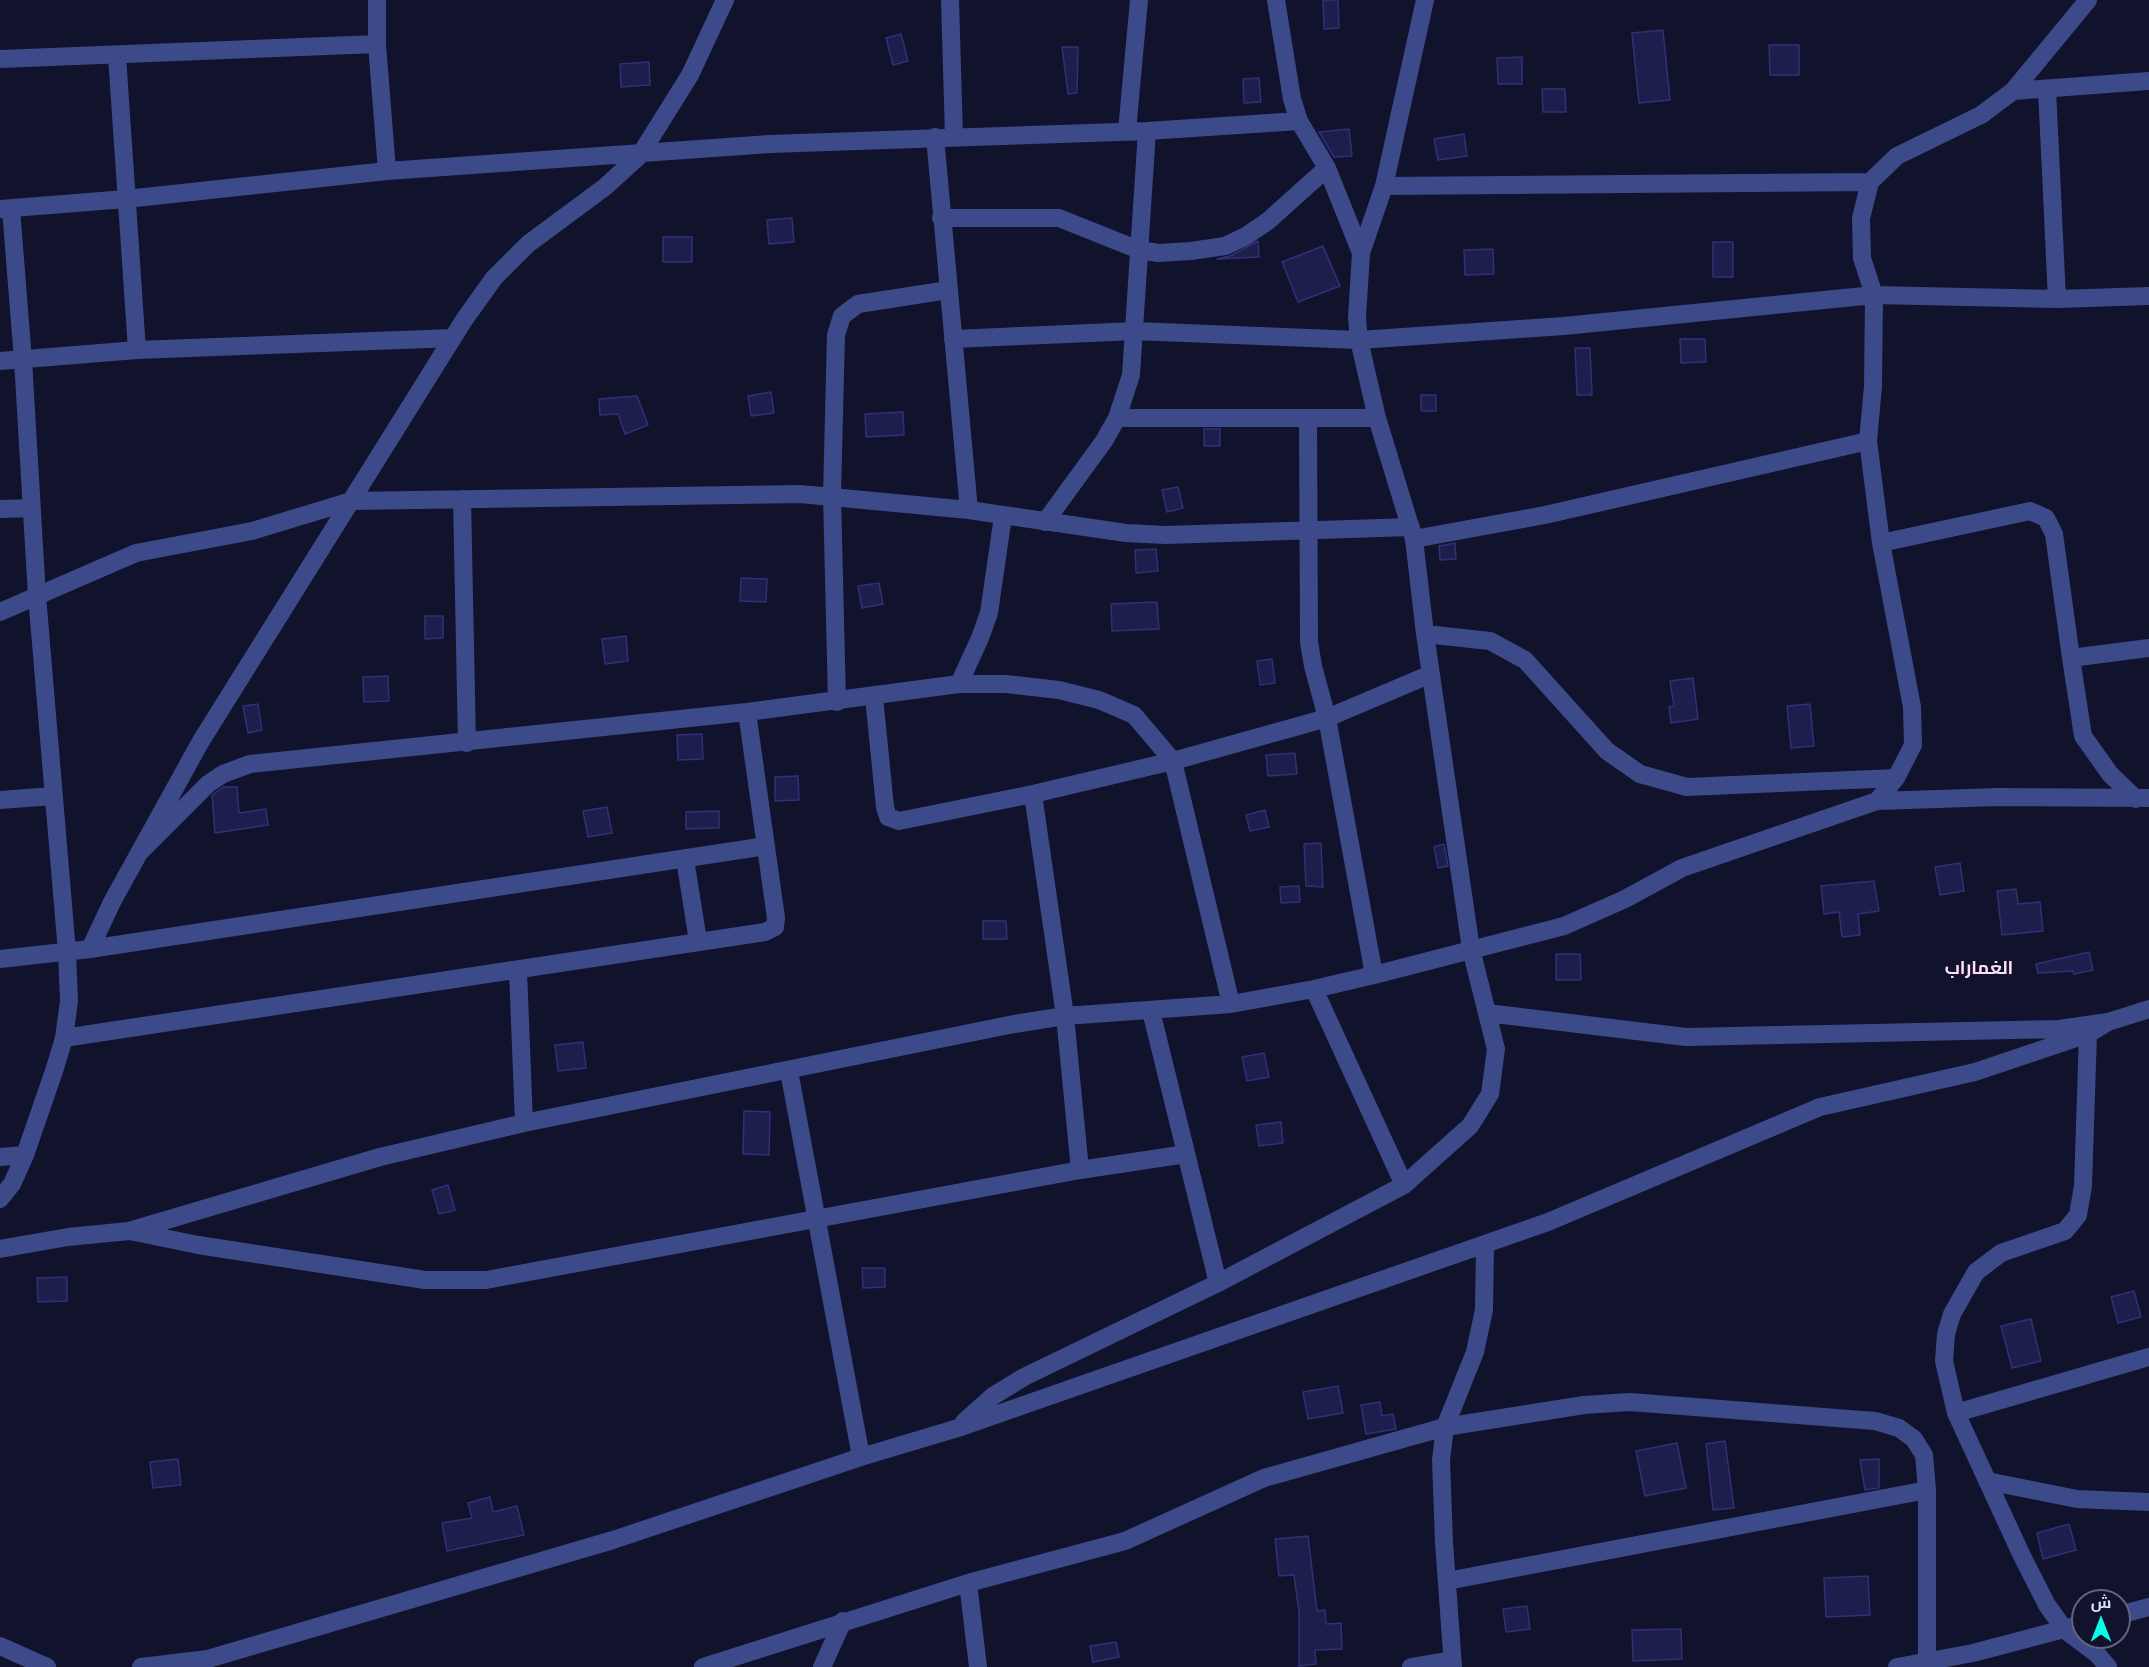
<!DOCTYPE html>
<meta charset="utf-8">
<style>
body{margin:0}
#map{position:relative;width:2149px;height:1667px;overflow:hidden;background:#11122c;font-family:"Varela Round",Cairo,sans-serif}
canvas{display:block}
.north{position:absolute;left:2071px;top:1589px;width:60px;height:60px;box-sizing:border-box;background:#11122c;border:2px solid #626480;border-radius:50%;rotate:0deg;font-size:16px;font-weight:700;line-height:24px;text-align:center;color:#dce0ff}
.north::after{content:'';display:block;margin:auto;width:21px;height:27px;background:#0afde3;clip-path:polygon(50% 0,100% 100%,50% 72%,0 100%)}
</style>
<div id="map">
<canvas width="2149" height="1667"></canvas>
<div class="north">ش</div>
</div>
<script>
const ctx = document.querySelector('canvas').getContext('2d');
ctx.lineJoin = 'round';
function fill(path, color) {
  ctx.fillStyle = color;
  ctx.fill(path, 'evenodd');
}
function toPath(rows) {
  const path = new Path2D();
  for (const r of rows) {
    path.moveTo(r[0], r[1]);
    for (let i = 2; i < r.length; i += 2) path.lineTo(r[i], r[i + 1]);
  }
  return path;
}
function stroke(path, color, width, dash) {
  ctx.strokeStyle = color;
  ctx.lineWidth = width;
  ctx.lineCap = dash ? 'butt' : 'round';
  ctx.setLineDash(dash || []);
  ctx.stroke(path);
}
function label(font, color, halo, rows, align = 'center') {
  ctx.font = font + ' "Varela Round",Cairo,sans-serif';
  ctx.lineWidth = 4.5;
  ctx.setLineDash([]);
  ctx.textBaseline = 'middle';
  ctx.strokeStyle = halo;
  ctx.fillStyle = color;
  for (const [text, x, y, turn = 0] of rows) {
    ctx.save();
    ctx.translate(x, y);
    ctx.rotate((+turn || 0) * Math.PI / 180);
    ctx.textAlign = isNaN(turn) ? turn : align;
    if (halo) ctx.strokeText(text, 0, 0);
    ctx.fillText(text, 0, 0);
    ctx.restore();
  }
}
const building = toPath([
 [1323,0,1338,0,1339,28,1324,29,1323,0],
 [1663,30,1670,100,1639,103,1632,33,1663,30],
 [901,34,908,61,893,65,886,38,901,34],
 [1769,45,1799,45,1799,75,1770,75,1769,45],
 [1062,47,1078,47,1077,93,1068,94,1062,47],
 [1522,57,1522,84,1498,84,1497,58,1522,57],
 [649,62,650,85,621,87,620,64,649,62],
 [1259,78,1261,102,1244,103,1243,79,1259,78],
 [1542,89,1565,89,1566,112,1543,112,1542,89],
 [1349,129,1352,156,1334,157,1319,132,1349,129],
 [1464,134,1467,156,1438,160,1434,139,1464,134],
 [792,218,794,242,769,244,767,220,792,218],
 [663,237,692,237,692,262,663,262,663,237],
 [1258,241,1259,257,1217,259,1230,256,1258,241],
 [1713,242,1733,242,1733,277,1713,277,1713,242],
 [1323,246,1340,286,1298,302,1282,262,1323,246],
 [1493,249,1494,274,1465,275,1464,250,1493,249],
 [1680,339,1705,339,1706,362,1681,363,1680,339],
 [1575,348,1590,348,1592,395,1577,395,1575,348],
 [771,392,774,413,751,416,748,396,771,392],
 [1421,395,1436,395,1436,411,1421,411,1421,395],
 [637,396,648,425,625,434,618,414,600,415,599,399,637,396],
 [903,412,904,435,866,437,865,414,903,412],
 [1204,429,1220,429,1220,446,1204,446,1204,429],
 [1178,487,1183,508,1167,512,1162,490,1178,487],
 [1455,543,1456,559,1440,560,1439,546,1455,543],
 [1156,549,1158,571,1136,573,1135,550,1156,549],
 [741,578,767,579,766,602,740,601,741,578],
 [879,583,883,604,862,608,858,586,879,583],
 [1157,602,1159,629,1112,631,1111,604,1157,602],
 [425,616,443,616,443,638,425,639,425,616],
 [626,636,628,661,605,664,602,639,626,636],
 [1272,659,1275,683,1260,685,1257,661,1272,659],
 [388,676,389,701,364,702,363,677,388,676],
 [1693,678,1698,719,1671,723,1669,707,1674,706,1670,681,1693,678],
 [258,704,262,730,248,733,243,706,258,704],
 [1810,704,1814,746,1791,748,1787,706,1810,704],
 [702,734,703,759,678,760,677,735,702,734],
 [1295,753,1297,774,1268,776,1266,755,1295,753],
 [798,776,799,800,775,801,775,777,798,776],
 [223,787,237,787,239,813,266,809,268,825,215,833,212,795,223,787],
 [607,807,612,833,588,837,583,811,607,807],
 [1265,810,1269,827,1250,831,1246,815,1265,810],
 [719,811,719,828,686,829,686,812,719,811],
 [1321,843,1323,887,1306,886,1304,844,1321,843],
 [1444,844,1448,866,1438,868,1434,847,1444,844],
 [1960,863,1964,891,1940,895,1935,867,1960,863],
 [1874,881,1879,911,1858,914,1860,935,1842,937,1839,912,1824,914,1821,886,1874,881],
 [1299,886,1300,902,1281,903,1280,887,1299,886],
 [2016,889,2018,904,2040,902,2043,931,2002,935,1997,891,2016,889],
 [983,921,1006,921,1007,939,983,939,983,921],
 [2089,952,2093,970,2074,974,2073,971,2038,973,2036,964,2089,952],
 [1556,954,1580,954,1581,980,1556,980,1556,954],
 [583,1042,586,1068,558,1071,555,1045,583,1042],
 [1264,1053,1269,1077,1247,1081,1242,1057,1264,1053],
 [744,1111,770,1112,769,1155,743,1154,744,1111],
 [1281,1122,1283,1143,1259,1146,1256,1125,1281,1122],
 [448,1185,455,1210,439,1214,432,1190,448,1185],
 [862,1268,885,1268,885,1287,863,1288,862,1268],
 [67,1277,67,1301,38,1302,37,1278,67,1277],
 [2134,1291,2141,1317,2118,1323,2111,1297,2134,1291],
 [2031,1319,2041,1361,2012,1368,2001,1326,2031,1319],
 [1338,1386,1343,1413,1308,1419,1303,1392,1338,1386],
 [1380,1402,1382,1416,1393,1414,1396,1429,1366,1434,1361,1405,1380,1402],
 [1725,1441,1734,1508,1713,1510,1706,1444,1725,1441],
 [1677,1443,1686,1488,1645,1496,1636,1451,1677,1443],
 [178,1459,181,1485,153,1488,150,1462,178,1459],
 [1879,1459,1879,1488,1865,1490,1860,1460,1879,1459],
 [490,1497,493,1512,517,1506,524,1535,447,1551,442,1523,472,1518,468,1503,490,1497],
 [2069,1524,2076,1550,2043,1559,2037,1533,2069,1524],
 [1308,1536,1317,1611,1325,1610,1326,1624,1341,1623,1342,1649,1315,1650,1316,1664,1299,1666,1299,1612,1294,1575,1279,1576,1275,1539,1308,1536],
 [1868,1576,1870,1615,1826,1617,1824,1578,1868,1576],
 [1527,1606,1530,1629,1506,1632,1503,1609,1527,1606],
 [1681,1629,1682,1659,1633,1661,1632,1630,1681,1629],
 [1116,1642,1119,1657,1093,1662,1090,1646,1116,1642]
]);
const minor = toPath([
 [377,0,377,44,387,171],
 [950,0,954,137],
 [1276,0,1292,99,1299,121,1327,168,1361,253],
 [117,56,137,350],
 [0,59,377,44],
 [2047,89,2057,299],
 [2013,91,2149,81],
 [1127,131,1139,0],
 [935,137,969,510],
 [1384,186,1870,182],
 [0,209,126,199,387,171,770,144,1147,131,1299,121],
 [941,218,1059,218,1139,250,1158,253,1191,251,1225,246,1246,236,1268,221,1327,168],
 [953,339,1135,331,1359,340,1564,326,1874,295,2057,299,2149,296],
 [0,361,137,350,453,338],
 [1117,418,1377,418],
 [1308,418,1309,642,1313,666,1327,718,1374,975],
 [462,499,467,743],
 [0,509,32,508],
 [1045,522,1104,441,1117,418,1131,375,1147,131],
 [1414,539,1545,515,1868,441],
 [1881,543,2030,511,2046,518,2054,534,2071,658],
 [0,612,136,553,252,531,351,501,800,494,969,510,1126,533,1166,535,1411,527],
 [1425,634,1490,641,1525,660,1607,751,1640,774,1687,787,1896,778],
 [959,684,980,638,989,613,1003,516],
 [874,697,885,807,888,817,899,821,1033,794,1173,761,1327,718,1431,674],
 [837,702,832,495,836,335,842,316,858,304,948,290],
 [1033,794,1065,1016,1080,1170],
 [2136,799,2110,774,2083,736,2071,658,2149,648],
 [0,800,53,796],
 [1877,801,1896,778,1913,745,1912,707,1881,543,1868,441,1873,386,1874,295,1862,258,1861,218,1870,182,1897,156,1981,115,2013,91,2088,0],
 [141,851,208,784,223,774,250,764,747,712,959,684,1006,684,1059,690,1099,700,1134,715,1173,761,1231,1004],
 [685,859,698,941],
 [90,949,112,902,201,741,464,320,494,278,528,244,605,187,640,155,690,75,725,0],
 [0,959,90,949,766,846],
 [518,971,524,1123],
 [1314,989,1404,1185],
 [1151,1011,1218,1283],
 [1487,1013,1686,1037,2059,1029,2108,1022,2149,1009],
 [2088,1034,2083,1186,2078,1215,2065,1231,2001,1253,1976,1272,1952,1314,1946,1334,1944,1361,1956,1413,2022,1556,2047,1605,2065,1630,2097,1654,2108,1667],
 [64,1038,765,932,775,927,776,918,747,712],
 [789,1071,861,1457],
 [0,1157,25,1155],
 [0,1199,12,1184,25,1155,55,1068,64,1038,69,1001,67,952,37,596,23,360,11,209],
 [130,1231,198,1245,425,1280,486,1280,1080,1170,1186,1154],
 [0,1249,68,1237,129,1231,380,1157,524,1123,1014,1024,1065,1016,1231,1004,1314,989,1374,975,1564,926,1625,899,1682,868,1877,801,1998,797,2149,798],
 [1956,1413,2149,1357],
 [964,1422,993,1396,1024,1377,1218,1283,1404,1185,1470,1126,1490,1094,1496,1049,1471,949,1425,634,1414,539,1377,418,1359,340,1357,318,1361,253,1384,186,1425,0],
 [1987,1481,2077,1499,2149,1502],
 [1447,1581,1927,1490],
 [968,1583,978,1667],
 [2119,1615,2149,1607],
 [0,1646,47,1667],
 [141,1667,208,1659,613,1540,861,1457,958,1428,1548,1222,1820,1107,1975,1072,2088,1034,2108,1022],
 [703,1667,968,1583,1125,1541,1264,1478,1445,1427,1584,1405,1630,1402,1875,1421,1899,1428,1914,1439,1924,1455,1927,1490,1927,1667],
 [822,1667,843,1621],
 [1411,1667,1452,1660],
 [1453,1667,1444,1542,1441,1460,1445,1427,1475,1352,1484,1310,1485,1245],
 [1897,1667,1973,1653,2083,1624]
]);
const quarterNames = [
 ["الغماراب",1979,969]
];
fill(building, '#1e1e4d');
stroke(building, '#303078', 1.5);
stroke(minor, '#3d4a8a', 18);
label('bold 18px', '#ffdefa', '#11122c', quarterNames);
</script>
